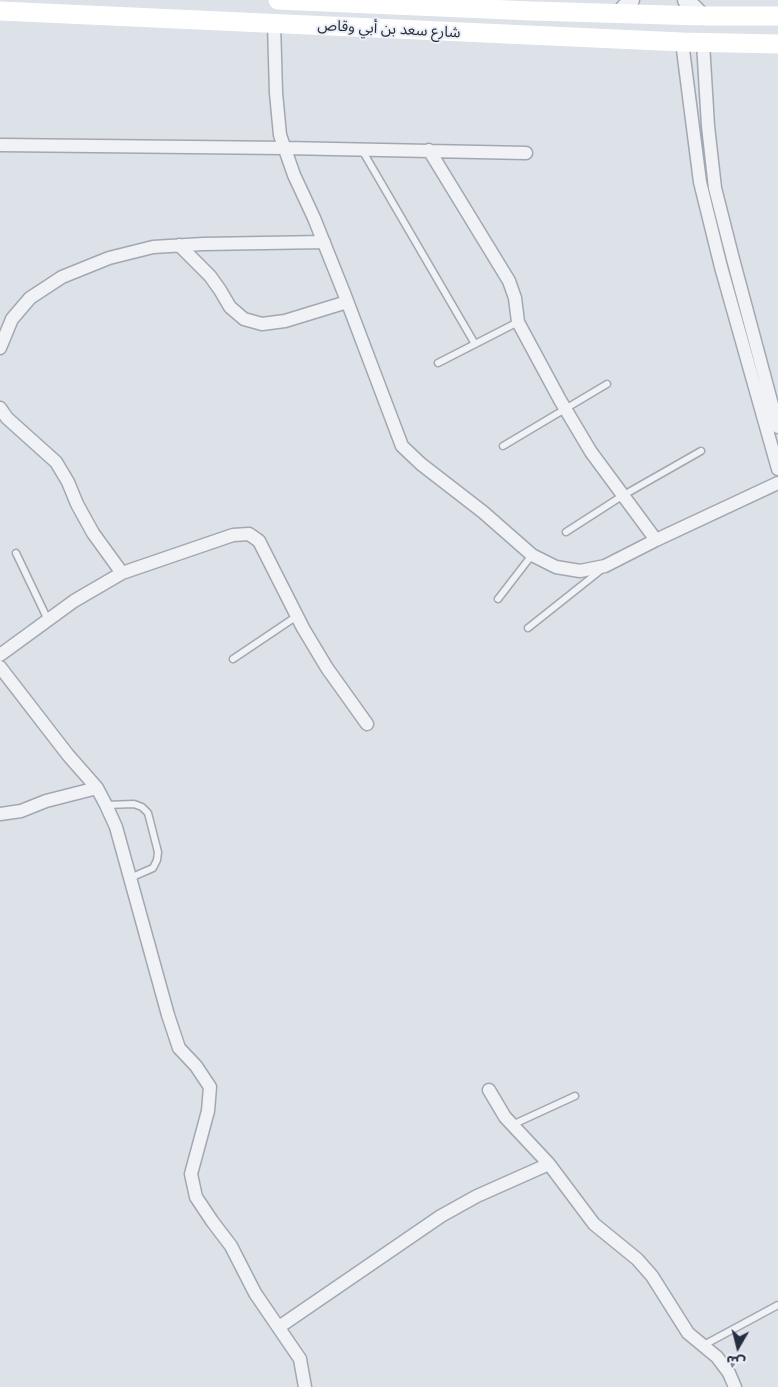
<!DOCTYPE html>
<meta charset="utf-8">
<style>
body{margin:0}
#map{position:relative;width:778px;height:1387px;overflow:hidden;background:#dde1e8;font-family:Raleway,"Noto Sans Arabic",sans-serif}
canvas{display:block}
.north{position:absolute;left:713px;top:1322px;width:50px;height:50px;-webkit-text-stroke:4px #ecf0f6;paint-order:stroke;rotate:188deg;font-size:14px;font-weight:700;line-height:20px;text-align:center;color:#252e40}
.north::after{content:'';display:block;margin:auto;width:18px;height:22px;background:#252e40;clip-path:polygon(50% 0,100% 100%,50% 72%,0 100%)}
</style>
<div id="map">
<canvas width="778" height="1387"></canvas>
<div class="north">ش</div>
</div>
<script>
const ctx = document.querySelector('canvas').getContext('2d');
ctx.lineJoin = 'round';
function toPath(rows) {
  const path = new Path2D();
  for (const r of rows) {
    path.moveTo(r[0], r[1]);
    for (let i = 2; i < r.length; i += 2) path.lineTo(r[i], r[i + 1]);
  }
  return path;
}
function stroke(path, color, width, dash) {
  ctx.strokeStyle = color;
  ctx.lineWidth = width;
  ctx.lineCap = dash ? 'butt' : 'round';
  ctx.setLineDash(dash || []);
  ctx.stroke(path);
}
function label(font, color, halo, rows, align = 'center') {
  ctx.font = font + ' Raleway,"Noto Sans Arabic",sans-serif';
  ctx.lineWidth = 4;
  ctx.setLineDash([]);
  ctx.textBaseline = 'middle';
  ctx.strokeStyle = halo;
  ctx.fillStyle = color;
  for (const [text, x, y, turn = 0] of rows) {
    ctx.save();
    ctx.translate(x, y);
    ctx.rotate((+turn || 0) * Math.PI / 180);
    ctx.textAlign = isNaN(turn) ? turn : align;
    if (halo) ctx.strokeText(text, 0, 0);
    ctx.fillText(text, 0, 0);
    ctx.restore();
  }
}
const service = toPath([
 [362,150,475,344],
 [438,363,518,322],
 [503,446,607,384],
 [566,532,622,496,701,451],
 [16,553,48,620],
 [498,599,532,555],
 [528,628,601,570],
 [233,659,297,616],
 [106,805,134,804,142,807,148,813,158,852,157,860,153,868,130,878],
 [512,1125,575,1096],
 [702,1346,778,1305]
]);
const minor = toPath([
 [274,24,276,93,280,135,294,175,314,218,344,293,402,446,421,464,483,512,532,555,556,567,580,571,605,566,656,540,778,483],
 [682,42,700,182,721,267,778,469],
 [703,43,708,126,715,188,733,259,778,427],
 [0,145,285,148,526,153],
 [429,150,509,281,515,298,518,322,560,400,591,452,656,540],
 [179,245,210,276,220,290,230,307,244,319,262,324,285,321,347,302],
 [0,348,12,319,30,298,62,277,109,258,153,247,203,244,324,242],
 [0,408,7,418,56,462,68,482,77,504,93,533,122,573],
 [0,655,74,601,122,573,233,535,249,534,259,541,303,628,327,668,367,724],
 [0,667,68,755,97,788,106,805,116,827,168,1015,179,1048,196,1066,210,1087,208,1111,191,1174,196,1197,212,1221,231,1246,255,1293,300,1359,305,1387],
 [0,814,21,811,46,801,97,788],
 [489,1090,505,1117,549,1164],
 [279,1327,441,1216,477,1196,549,1164,594,1224,637,1259,652,1276,688,1333,717,1357,729,1373,735,1387]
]);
const tertiary = toPath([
 [686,0,702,16],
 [620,13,631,0]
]);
const secondary = toPath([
 [278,0,532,11,702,16,778,16],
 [0,11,682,42,778,44]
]);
const streetNames = [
 ["شارع سعد بن أبي وقاص",389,29,3]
];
stroke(service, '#a2a8b2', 9);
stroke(minor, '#a2a8b2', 15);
stroke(tertiary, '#a2a8b2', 19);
stroke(service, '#f0f2f6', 6);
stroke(minor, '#f0f2f6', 12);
stroke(tertiary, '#f0f2f6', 16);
stroke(secondary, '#fff', 19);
label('15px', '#252e40', '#ecf0f6', streetNames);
</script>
